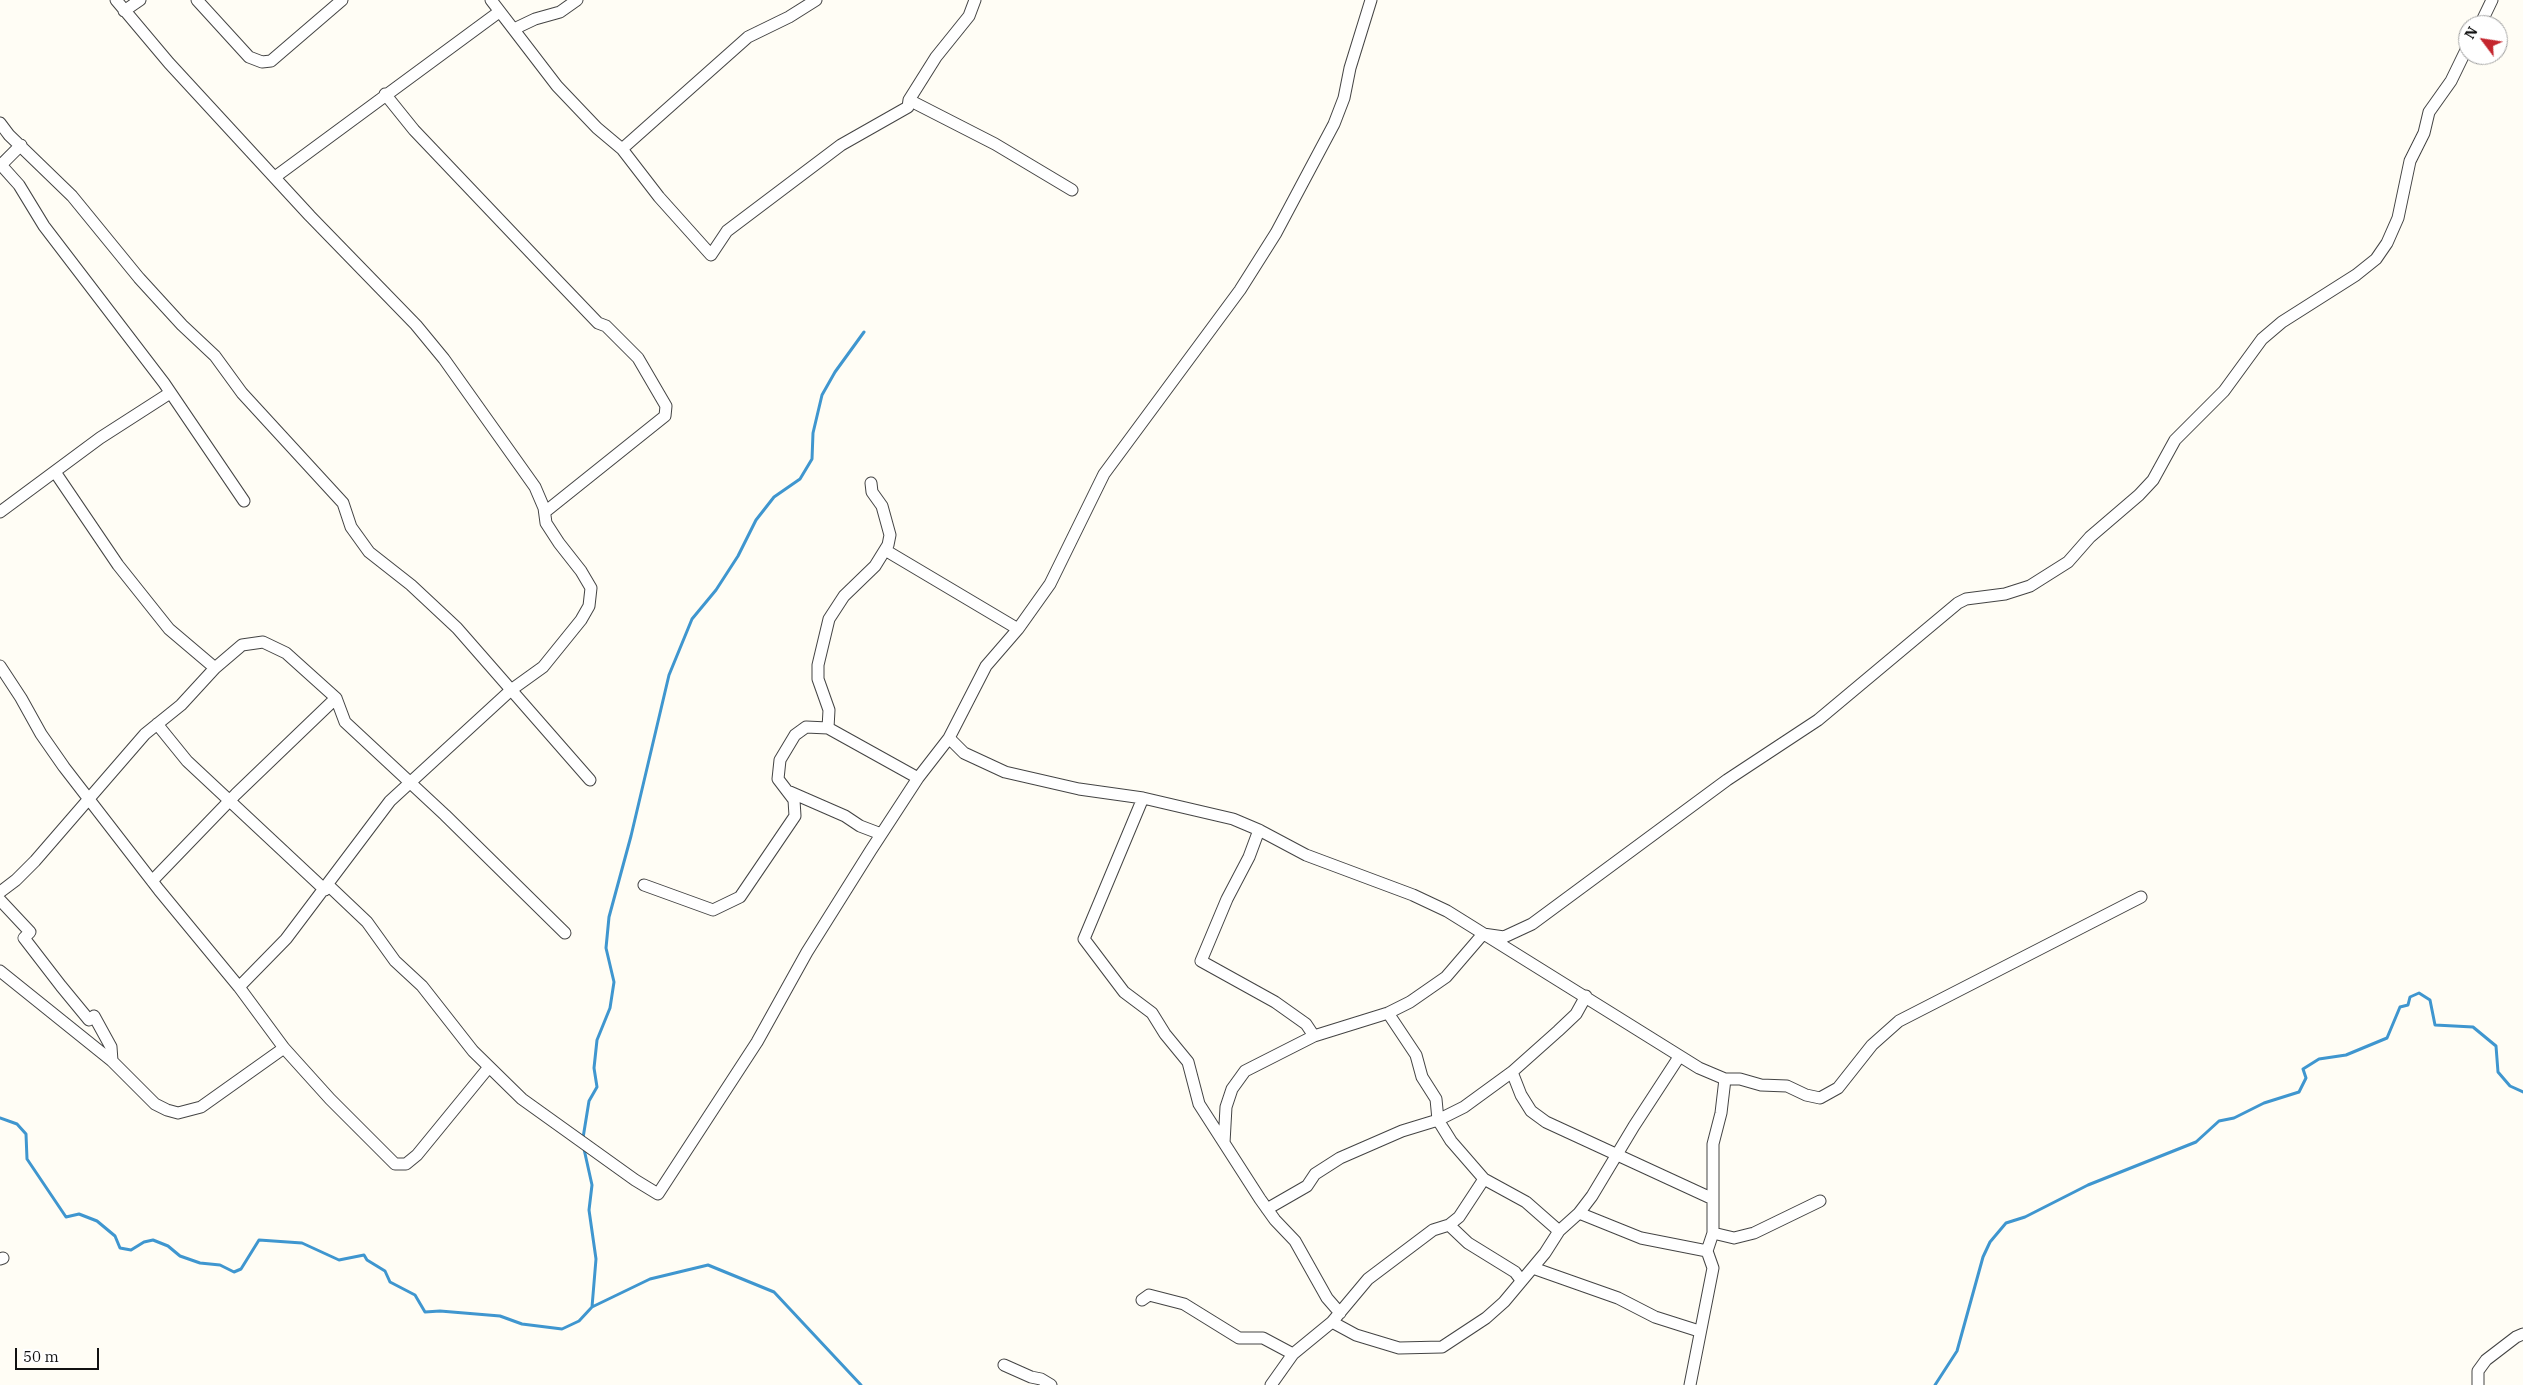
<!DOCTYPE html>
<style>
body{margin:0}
#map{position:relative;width:2523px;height:1385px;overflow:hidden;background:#fffdf5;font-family:"IBM Plex Serif",serif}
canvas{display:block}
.north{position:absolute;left:2458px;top:15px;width:50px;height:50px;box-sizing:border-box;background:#fff;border:1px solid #a0a0a0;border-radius:50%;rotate:301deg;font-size:14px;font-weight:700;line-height:20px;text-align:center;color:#111}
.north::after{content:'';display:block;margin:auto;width:18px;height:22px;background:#c4262e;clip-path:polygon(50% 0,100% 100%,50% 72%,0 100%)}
.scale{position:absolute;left:15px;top:1348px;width:84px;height:22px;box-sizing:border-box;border:2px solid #111;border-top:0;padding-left:6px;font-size:15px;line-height:18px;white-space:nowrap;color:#111;-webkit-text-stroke:4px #fff;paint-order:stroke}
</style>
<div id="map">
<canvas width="2523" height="1385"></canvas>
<div class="north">N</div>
<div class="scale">50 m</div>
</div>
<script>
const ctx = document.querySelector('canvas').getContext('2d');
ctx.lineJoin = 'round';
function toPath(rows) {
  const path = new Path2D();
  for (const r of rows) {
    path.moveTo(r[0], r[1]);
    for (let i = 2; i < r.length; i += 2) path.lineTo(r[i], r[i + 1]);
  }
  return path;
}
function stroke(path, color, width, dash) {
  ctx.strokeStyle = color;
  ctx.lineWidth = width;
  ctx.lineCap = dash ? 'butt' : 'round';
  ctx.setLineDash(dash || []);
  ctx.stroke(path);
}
const stream = toPath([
 [0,1118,17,1124,26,1134,27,1159,66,1217,79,1214,97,1221,115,1236,120,1248,131,1250,144,1242,153,1240,168,1246,180,1256,200,1263,220,1265,234,1272,241,1269,259,1240,302,1243,339,1260,364,1255,367,1260,385,1271,390,1282,415,1295,425,1312,440,1311,500,1316,522,1324,562,1329,579,1321,592,1307,650,1279,708,1265,774,1292,861,1385],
 [583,1138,589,1101,597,1087,594,1068,597,1040,610,1008,614,982,606,948,609,917,631,836,669,675,692,619,716,590,738,556,756,520,774,497,800,479,812,459,813,433,822,395,835,372,864,332],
 [584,1149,592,1185,589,1210,596,1259,592,1307],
 [1935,1385,1957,1351,1983,1257,1990,1242,2006,1223,2025,1217,2088,1185,2196,1142,2219,1121,2234,1118,2264,1103,2299,1092,2306,1078,2303,1069,2319,1059,2346,1055,2387,1038,2400,1007,2408,1005,2410,997,2419,993,2430,1000,2435,1025,2473,1027,2496,1046,2498,1072,2510,1086,2523,1092]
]);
const minor = toPath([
 [116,0,169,63,310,216,416,325,444,359,535,487,544,508,546,523,559,543,581,571,591,588,589,606,581,620,543,667,511,690,390,801,286,939,239,987],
 [197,0,249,57,262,62,271,61,342,0],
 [491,0,557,86,597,128,622,149,659,197,711,255,727,231,841,145,908,107,909,100,936,57,969,16,975,0],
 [124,11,140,0],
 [2480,25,2492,0],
 [514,29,535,19,560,12,577,0],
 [385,94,414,130,552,275,598,323,606,326,638,358,666,406,665,416,545,512],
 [909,100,995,144,1072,190],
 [0,123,9,135,72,196,139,278,182,325,215,356,242,393,343,503,351,527,369,552,411,585,457,628,590,780],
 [622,149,748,37,789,17,816,0],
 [1,165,19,185,44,226,164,383,244,501],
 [0,166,21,145],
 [275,177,499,12],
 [55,472,118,565,169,629,215,668],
 [0,512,100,438,170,393],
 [885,550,1018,629],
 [0,666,21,698,41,734,64,767,159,890,239,987,284,1048,330,1099,395,1164,406,1164,417,1155,489,1067],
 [157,724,187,761,325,890],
 [828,728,829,710,818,679,818,665,829,619,844,596,875,566,888,545,890,535,882,506,872,492,871,483],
 [949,738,964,753,1005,772,1079,789,1143,798,1233,819,1259,830,1306,855,1413,895,1447,911,1699,1068,1725,1079,1740,1079,1761,1085,1787,1086,1806,1095,1820,1098,1838,1088,1872,1045,1899,1021,2141,897],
 [790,792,845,816,860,826,881,834],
 [1143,798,1084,939,1124,992,1152,1013,1165,1034,1188,1062,1199,1104,1260,1199,1275,1220,1295,1241,1327,1298,1340,1313],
 [1259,830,1249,857,1227,899,1201,961,1275,1002,1306,1024,1314,1036],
 [152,881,236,794,336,698],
 [328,885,367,922,395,961,422,986,473,1051,522,1099,635,1180,658,1194,757,1042,807,952,871,850,918,778,949,738,986,666,1018,629,1050,584,1104,474,1240,290,1276,233,1334,124,1344,98,1350,68,1371,0],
 [644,885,713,910,740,897,795,816,794,800,778,779,780,760,795,735,806,727,828,728,918,778],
 [0,892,16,880,35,861,145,734,181,705,215,668,242,645,263,642,286,653,336,698,345,722,445,815,565,933],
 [0,900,30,932,24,938,61,986,89,1020,94,1016,111,1047,112,1061],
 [0,971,112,1061,155,1104,167,1110,178,1113,201,1107,284,1048],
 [1388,1013,1416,1055,1422,1077,1436,1099,1438,1120,1451,1141,1484,1179,1526,1202,1559,1231],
 [1512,1072,1521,1095,1531,1111,1546,1122,1713,1199],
 [1224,1143,1226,1107,1232,1089,1245,1071,1314,1036,1388,1013,1410,1002,1446,977,1483,934,1504,937,1532,924,1727,780,1818,720,1958,603,1966,599,2005,594,2030,586,2068,562,2090,537,2139,495,2153,480,2175,440,2224,391,2262,339,2282,322,2356,275,2376,259,2387,243,2398,218,2410,161,2424,133,2429,112,2451,81,2468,46],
 [1267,1209,1307,1186,1315,1174,1340,1158,1402,1131,1438,1120,1464,1107,1512,1072,1558,1031,1576,1014,1586,996],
 [1579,1213,1641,1238,1707,1251],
 [1449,1225,1468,1243,1515,1272,1521,1280],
 [1713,1233,1734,1238,1754,1233,1820,1201],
 [0,1259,3,1258],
 [1533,1268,1618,1298,1655,1317,1699,1331],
 [1142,1300,1149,1295,1184,1304,1239,1338,1263,1338,1293,1354],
 [1332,1322,1356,1335,1399,1348,1442,1347,1486,1318,1504,1302,1545,1253,1559,1231,1579,1213,1592,1196,1634,1126,1679,1057],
 [1004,1365,1031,1377,1041,1379,1051,1385],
 [1271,1385,1293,1354,1332,1322,1368,1279,1433,1230,1449,1225,1459,1217,1484,1179],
 [1690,1385,1713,1268,1707,1251,1713,1233,1713,1144,1721,1113,1725,1079],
 [2478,1385,2478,1371,2486,1360,2516,1337,2523,1334]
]);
stroke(stream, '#3f96cf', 3);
stroke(minor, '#444', 13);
stroke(minor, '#fff', 11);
</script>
